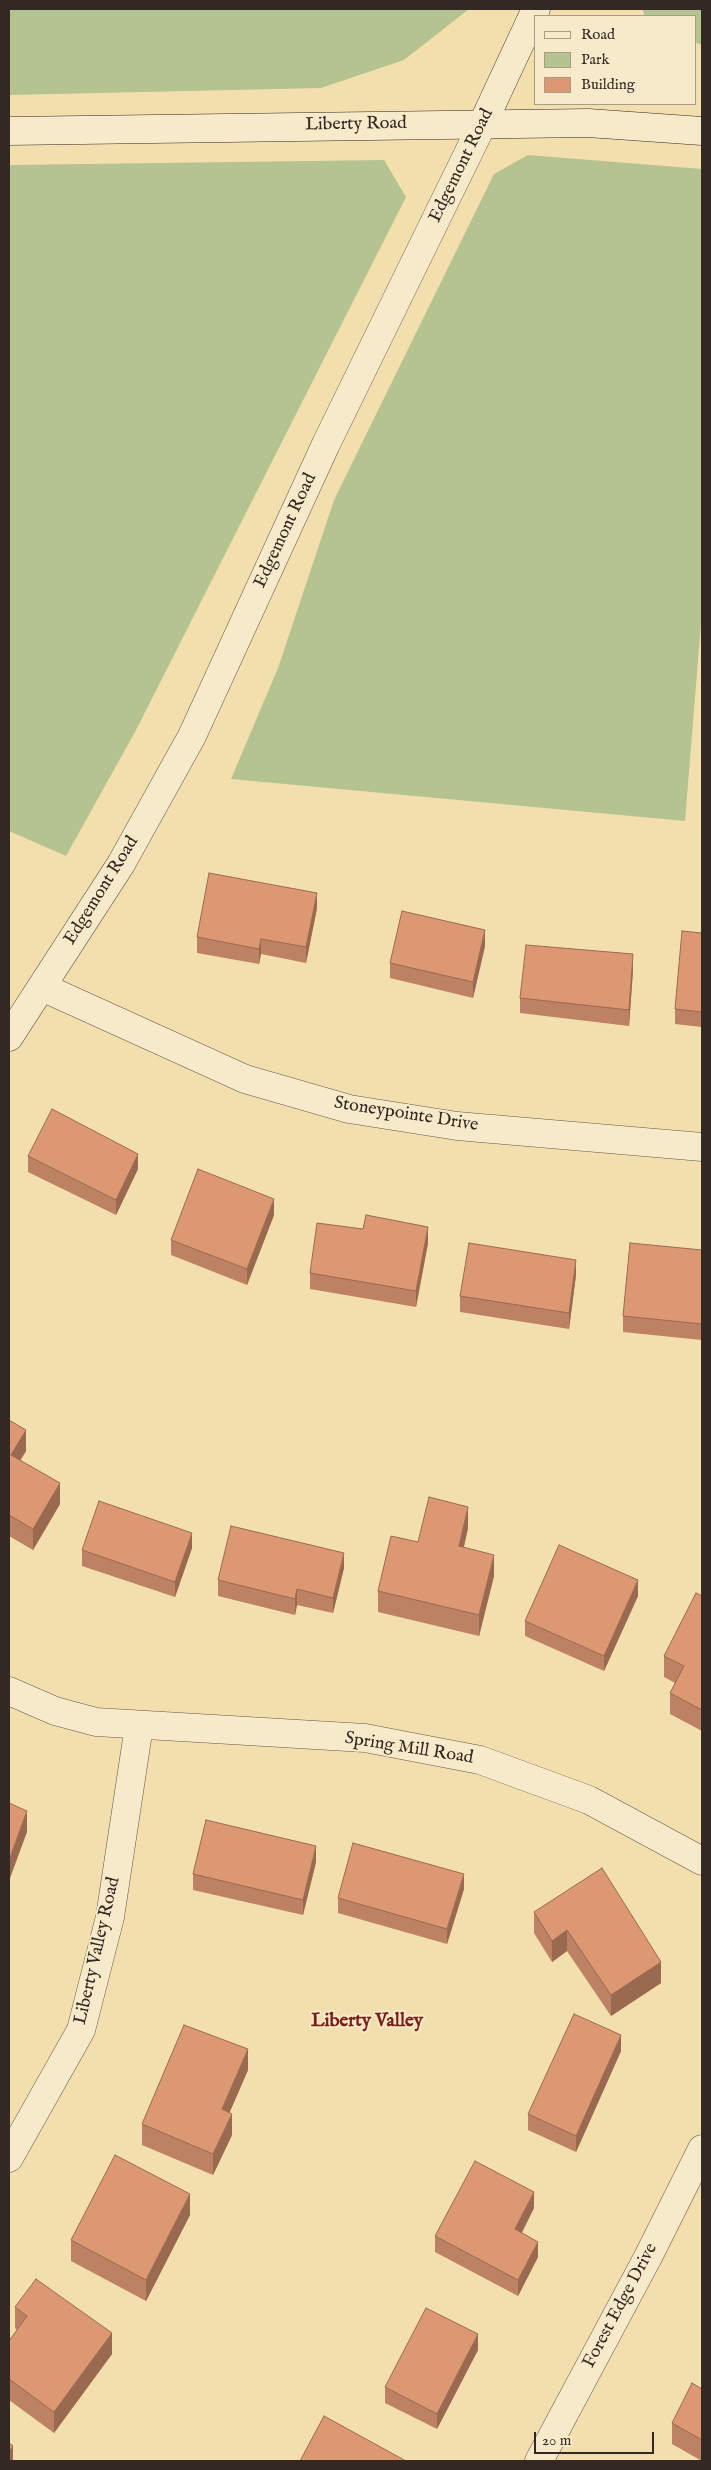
<!DOCTYPE html>
<style>
body{margin:0}
#map{position:relative;width:711px;height:2470px;overflow:hidden;background:#f3dfad;font-family:"IM FELL English",serif}
canvas{display:block}
.frame{position:absolute;inset:0;border:10px solid #332822;pointer-events:none}
.legend{position:absolute;left:534px;top:15px;width:162px;height:90px;box-sizing:border-box;background:#f7eaca;border:1px solid #a99c87;margin:0;padding:6px 9px;list-style:none;font-size:15px;color:#332822}
.legend li{display:flex;align-items:center;gap:10px;height:25px}
.legend b{width:25px;border:1px solid #a99c87}
.scale{position:absolute;left:534px;top:2432px;width:120px;height:22px;box-sizing:border-box;border:2px solid #332822;border-top:0;padding-left:6px;font-size:15px;line-height:18px;white-space:nowrap;color:#332822;-webkit-text-stroke:4px #f7eaca;paint-order:stroke}
</style>
<div id="map">
<canvas width="711" height="2470"></canvas>
<div class="frame"></div>
<ul class="legend">
<li><b style="height:6px;background:#f7eaca"></b>Road</li>
<li><b style="height:14px;background:#b4c38f"></b>Park</li>
<li><b style="height:14px;background:#dc9773"></b>Building</li>
</ul>
<div class="scale">20 m</div>
</div>
<script>
const ctx = document.querySelector('canvas').getContext('2d');
ctx.lineJoin = 'round';
function fill(path, color) {
  ctx.fillStyle = color;
  ctx.fill(path, 'evenodd');
}
function toPath(rows) {
  const path = new Path2D();
  for (const r of rows) {
    path.moveTo(r[0], r[1]);
    for (let i = 2; i < r.length; i += 2) path.lineTo(r[i], r[i + 1]);
  }
  return path;
}
function stroke(path, color, width, dash) {
  ctx.strokeStyle = color;
  ctx.lineWidth = width;
  ctx.lineCap = dash ? 'butt' : 'round';
  ctx.setLineDash(dash || []);
  ctx.stroke(path);
}
function label(font, color, halo, rows, align = 'center') {
  ctx.font = font + ' "IM FELL English",serif';
  ctx.lineWidth = 4;
  ctx.setLineDash([]);
  ctx.textBaseline = 'middle';
  ctx.strokeStyle = halo;
  ctx.fillStyle = color;
  for (const [text, x, y, turn = 0] of rows) {
    ctx.save();
    ctx.translate(x, y);
    ctx.rotate((+turn || 0) * Math.PI / 180);
    ctx.textAlign = isNaN(turn) ? turn : align;
    if (halo) ctx.strokeText(text, 0, 0);
    ctx.fillText(text, 0, 0);
    ctx.restore();
  }
}
const green = toPath([
 [9,9,469,9,404,60,321,88,9,95],
 [642,9,702,9,702,45,695,42,695,16,645,16],
 [528,155,702,169,702,611,685,821,231,779,278,668,334,500,494,174],
 [384,160,406,197,135,732,66,856,9,831,9,170,11,165]
]);
const street = toPath([
 [42,987,245,1079,349,1109,457,1126,702,1147],
 [9,1037,121,864,192,736,326,444,483,123],
 [9,1691,55,1711,96,1722,365,1738,480,1760,589,1800,702,1861],
 [9,2158,81,2030,110,1917,139,1726],
 [539,2461,648,2257,702,2149]
]);
const secondary = toPath([
 [483,123,536,9],
 [9,131,588,123,702,131]
]);
const wall = toPath([
 [317,908,306,963,261,954,259,964,197,953,197,937],
 [702,933,702,1027,675,1024,675,1009],
 [485,946,473,998,390,978,390,963],
 [633,970,629,1026,520,1013,520,998],
 [28,1156,138,1169,116,1215,28,1172],
 [274,1215,247,1285,171,1255,171,1240],
 [428,1243,416,1307,310,1289,310,1273],
 [702,1250,702,1340,623,1332,623,1316],
 [576,1275,569,1329,460,1312,460,1296],
 [9,1420,26,1451,20,1460,60,1504,33,1550,9,1536],
 [468,1528,464,1547,494,1576,479,1636,378,1612,378,1591,418,1542],
 [192,1548,175,1597,82,1566,82,1550],
 [344,1568,333,1613,297,1605,295,1615,218,1596,218,1580],
 [638,1596,604,1671,525,1636,525,1621],
 [702,1596,702,1731,670,1714,670,1693,675,1683,664,1677,664,1656],
 [316,1862,303,1915,193,1890,193,1874],
 [464,1889,447,1944,338,1913,338,1898],
 [534,1912,661,1983,611,2016,567,1951,552,1962,534,1933],
 [621,2051,576,2152,528,2130,528,2114],
 [248,2070,229,2113,232,2135,213,2175,142,2145,142,2124],
 [534,2208,522,2233,538,2257,518,2296,435,2252,435,2236],
 [190,2215,146,2301,71,2261,71,2240],
 [15,2307,112,2354,54,2433,9,2400,9,2341,17,2330,15,2328],
 [478,2350,437,2429,385,2403,385,2387],
 [702,2389,702,2461,672,2444,672,2423]
]);
const shadedWall = toPath([
 [317,893,317,908,306,963,306,947],
 [485,930,485,946,473,998,473,982],
 [261,939,261,954,259,964,259,949],
 [633,954,633,970,629,1026,629,1010],
 [138,1154,138,1169,116,1215,116,1200],
 [274,1199,274,1215,247,1285,247,1269],
 [428,1227,428,1243,416,1307,416,1291],
 [576,1260,576,1275,569,1329,569,1313],
 [26,1430,26,1451,11,1476,11,1455],
 [60,1483,60,1504,33,1550,33,1529],
 [468,1507,468,1528,459,1567,459,1546],
 [192,1533,192,1548,175,1597,175,1582],
 [344,1553,344,1568,333,1613,333,1598],
 [494,1555,494,1576,479,1636,479,1615],
 [638,1580,638,1596,604,1671,604,1656],
 [297,1589,297,1605,295,1615,295,1599],
 [27,1811,27,1832,9,1881,9,1860],
 [316,1846,316,1862,303,1915,303,1900],
 [464,1874,464,1889,447,1944,447,1929],
 [567,1930,567,1951,552,1962,552,1941],
 [661,1962,661,1983,611,2016,611,1995],
 [621,2035,621,2051,576,2152,576,2136],
 [248,2049,248,2070,222,2130,222,2109],
 [232,2114,232,2135,213,2175,213,2154],
 [534,2192,534,2208,515,2245,515,2229],
 [190,2194,190,2215,146,2301,146,2280],
 [538,2242,538,2257,518,2296,518,2280],
 [112,2333,112,2354,54,2433,54,2412],
 [478,2334,478,2350,437,2429,437,2414],
 [13,2446,13,2461,9,2461,9,2452]
]);
const building = toPath([
 [209,873,317,893,306,947,261,939,259,949,197,937,209,873],
 [402,911,485,930,473,982,390,963,402,911],
 [682,931,702,933,702,1012,675,1009,682,931],
 [526,945,633,954,629,1010,520,998,526,945],
 [52,1109,138,1154,116,1200,28,1156,52,1109],
 [198,1169,274,1199,247,1269,171,1240,198,1169],
 [366,1215,428,1227,416,1291,310,1273,317,1223,363,1229,366,1215],
 [469,1243,576,1260,569,1313,460,1296,469,1243],
 [630,1243,702,1250,702,1324,623,1316,630,1243],
 [9,1420,26,1430,11,1455,60,1483,33,1529,9,1515,9,1420],
 [429,1497,468,1507,459,1546,494,1555,479,1615,378,1591,391,1536,418,1542,429,1497],
 [99,1501,192,1533,175,1582,82,1550,99,1501],
 [231,1526,344,1553,333,1598,297,1589,295,1599,218,1580,231,1526],
 [559,1545,638,1580,604,1656,525,1621,559,1545],
 [696,1593,702,1596,702,1710,670,1693,684,1666,664,1656,696,1593],
 [9,1803,27,1811,9,1860,9,1803],
 [206,1820,316,1846,303,1900,193,1874,206,1820],
 [353,1843,464,1874,447,1929,338,1898,353,1843],
 [602,1868,661,1962,611,1995,567,1930,552,1941,534,1912,602,1868],
 [574,2014,621,2035,576,2136,528,2114,574,2014],
 [184,2025,248,2049,222,2109,232,2114,213,2154,142,2124,184,2025],
 [115,2155,190,2194,146,2280,71,2240,115,2155],
 [475,2161,534,2192,515,2229,538,2242,518,2280,435,2236,475,2161],
 [36,2279,112,2333,54,2412,9,2379,9,2341,27,2316,15,2307,36,2279],
 [426,2308,478,2334,437,2414,385,2387,426,2308],
 [692,2383,702,2389,702,2440,672,2423,692,2383],
 [324,2416,406,2461,300,2461,324,2416],
 [9,2443,13,2446,9,2452,9,2443]
]);
const streetNames = [
 ["Liberty Road",356,125,-1],
 ["Edgemont Road",462,166,-64],
 ["Edgemont Road",286,531,-65],
 ["Edgemont Road",102,891,-58],
 ["Stoneypointe Drive",406,1115,9],
 ["Spring Mill Road",409,1749,9],
 ["Liberty Valley Road",98,1951,-77],
 ["Forest Edge Drive",621,2306,-62]
];
const neighbourhoodNames = [
 ["Liberty Valley",367,2022]
];
fill(green, '#b4c38f');
stroke(street, '#635645', 29);
stroke(secondary, '#332822', 29);
stroke(street, '#f7eaca', 28);
stroke(secondary, '#f7eaca', 28);
fill(wall, '#bd8263');
fill(shadedWall, '#9a6a50');
fill(building, '#dc9773');
stroke(building, '#9a6a50', 1);
label('18px', '#332822', '#f7eaca', streetNames);
label('bold 19px', '#7a1f14', '#f7eaca', neighbourhoodNames);
</script>
